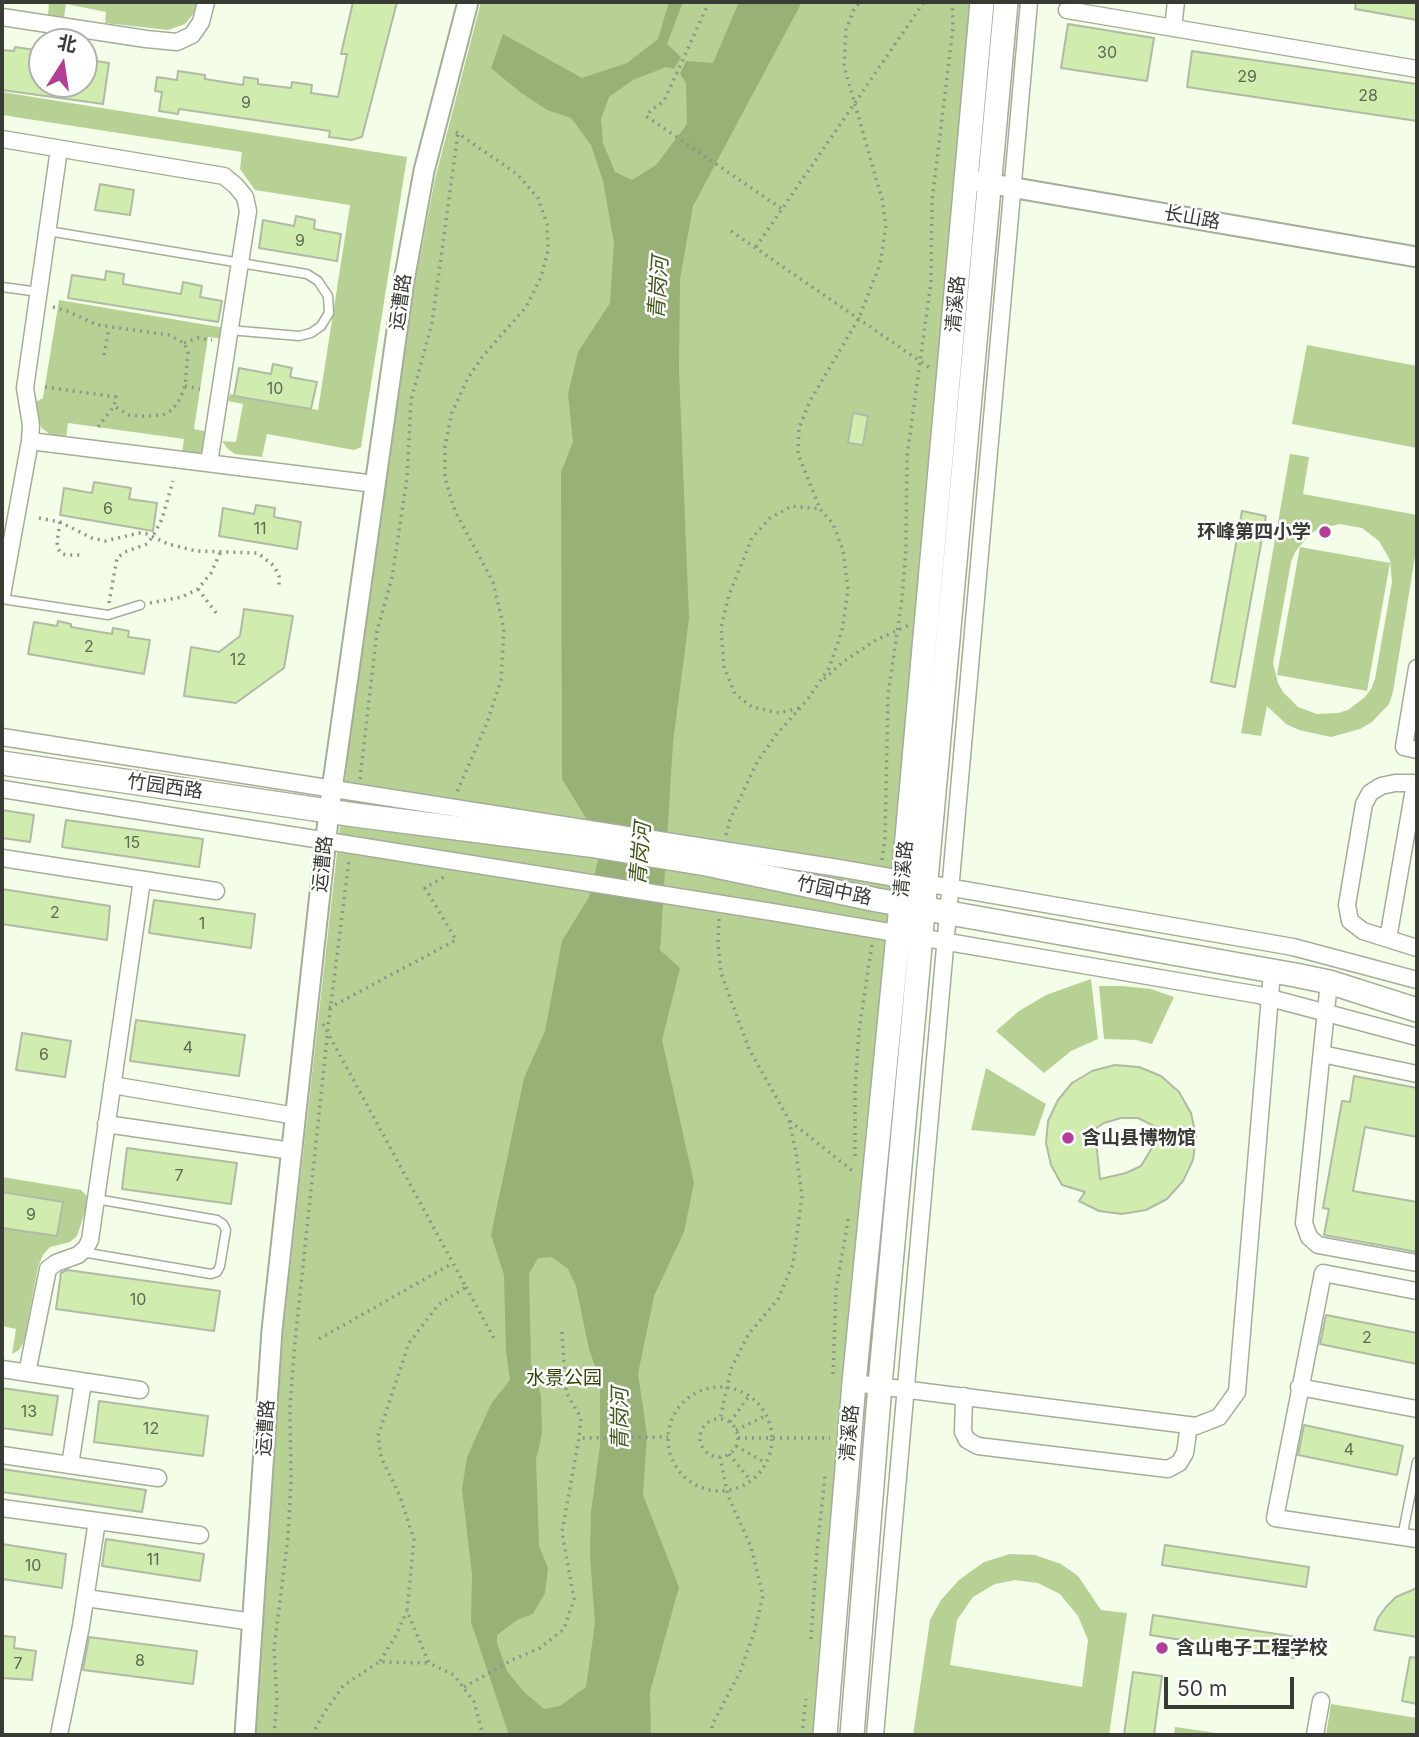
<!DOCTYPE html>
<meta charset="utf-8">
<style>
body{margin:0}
#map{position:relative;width:1419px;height:1737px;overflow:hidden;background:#f3fde7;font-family:Inter,"Noto Sans SC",sans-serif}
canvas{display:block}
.frame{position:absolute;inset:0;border:4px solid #383c34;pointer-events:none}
.north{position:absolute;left:28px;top:28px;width:70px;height:70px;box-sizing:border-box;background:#fff;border:2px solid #afb1ae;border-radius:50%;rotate:12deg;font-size:19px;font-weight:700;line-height:28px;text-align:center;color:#383c34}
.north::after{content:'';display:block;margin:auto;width:24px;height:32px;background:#b23e98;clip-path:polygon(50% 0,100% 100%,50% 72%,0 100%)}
.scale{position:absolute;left:1164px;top:1677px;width:130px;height:32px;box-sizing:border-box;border:4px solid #383c34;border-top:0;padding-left:9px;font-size:21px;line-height:24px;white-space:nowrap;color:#383c34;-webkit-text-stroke:5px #fff;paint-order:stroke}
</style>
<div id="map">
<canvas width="1419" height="1737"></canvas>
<div class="frame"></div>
<div class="north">北</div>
<div class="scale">50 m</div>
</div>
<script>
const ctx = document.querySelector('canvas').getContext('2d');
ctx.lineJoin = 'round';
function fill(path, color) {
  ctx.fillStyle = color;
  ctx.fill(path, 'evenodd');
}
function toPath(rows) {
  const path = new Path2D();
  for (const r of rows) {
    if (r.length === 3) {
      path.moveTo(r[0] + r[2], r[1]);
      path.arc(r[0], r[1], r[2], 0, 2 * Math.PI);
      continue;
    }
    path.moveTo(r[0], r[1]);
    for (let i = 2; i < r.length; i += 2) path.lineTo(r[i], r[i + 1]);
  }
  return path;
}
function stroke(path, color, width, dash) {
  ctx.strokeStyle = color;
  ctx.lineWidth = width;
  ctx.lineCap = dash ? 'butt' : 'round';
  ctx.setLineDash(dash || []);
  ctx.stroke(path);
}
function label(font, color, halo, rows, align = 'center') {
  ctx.font = font + ' Inter,"Noto Sans SC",sans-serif';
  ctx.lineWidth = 5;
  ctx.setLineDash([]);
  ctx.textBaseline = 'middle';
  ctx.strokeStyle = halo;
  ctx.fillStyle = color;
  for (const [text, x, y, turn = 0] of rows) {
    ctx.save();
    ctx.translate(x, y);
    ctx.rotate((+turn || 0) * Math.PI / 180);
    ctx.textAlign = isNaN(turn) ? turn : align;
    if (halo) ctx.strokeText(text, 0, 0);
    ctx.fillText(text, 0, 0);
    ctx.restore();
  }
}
const green = toPath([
 [49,2,198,2,196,11,185,24,168,30,105,23,106,12,66,4,64,18,48,15],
 [481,2,971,2,817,1735,255,1735,283,1332,350,737,415,283,435,179],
 [2,92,407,157,361,447,354,450,267,434,262,457,235,454,228,449,222,441,236,442,243,404,228,401,230,394,318,410,350,205,255,190,240,169,242,152,2,115],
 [59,300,225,328,223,339,208,337,194,429,208,432,205,447,201,452,195,455,182,453,184,439,68,423,66,438,52,436,42,428,37,417,34,403,43,398],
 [1307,345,1417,366,1417,448,1292,424],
 [1290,454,1309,457,1303,494,1417,515,1417,544,1393,692,1389,704,1372,722,1360,729,1331,737,1299,730,1286,724,1267,706,1261,736,1241,733],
 [1340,524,1362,528,1379,541,1390,560,1392,582,1375,679,1371,689,1365,697,1348,710,1338,713,1317,714,1298,707,1283,692,1278,683,1273,663,1291,562,1295,552,1309,535,1318,529],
 [1300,547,1390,563,1367,691,1277,675],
 [1091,979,1098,1039,1071,1051,1044,1073,996,1031,1019,1011,1046,995],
 [1099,986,1122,986,1151,989,1174,997,1152,1044,1136,1040,1104,1039],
 [986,1068,1046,1104,1035,1136,971,1130],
 [2,1177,81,1190,87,1196,87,1206,77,1236,70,1242,50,1247,43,1255,38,1267,24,1342,19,1350,12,1354,16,1329,2,1326,2,1228,57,1236,63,1202,2,1192],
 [1010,1554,1035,1555,1061,1564,1078,1576,1101,1610,1127,1613,1109,1735,913,1735,930,1620,941,1600,959,1580,984,1562],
 [1015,1580,1038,1583,1060,1594,1078,1616,1088,1640,1082,1687,950,1665,957,1620,973,1597,995,1584],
 [1331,1704,1417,1718,1417,1735,1326,1735],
 [1175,1727,1224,1734,1233,1735,1174,1735]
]);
const water = toPath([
 [669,2,683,2,667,44,681,57,674,69,666,67,633,80,609,97,601,119,603,143,615,172,632,180,656,165,687,124,686,83,680,74,686,61,713,63,739,2,802,2,693,206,680,279,679,369,689,618,673,743,660,950,680,968,662,1040,694,1183,684,1232,654,1296,638,1374,647,1435,643,1495,679,1587,650,1692,651,1735,509,1735,471,1622,472,1575,462,1489,467,1457,491,1404,510,1380,506,1353,504,1275,491,1235,524,1078,545,1031,562,941,589,897,602,844,562,779,561,472,573,442,568,394,578,352,610,303,614,243,603,181,591,145,571,118,547,110,520,92,491,68,503,34,582,78,627,63,658,39],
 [552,1257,568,1269,576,1286,589,1349,600,1381,600,1446,591,1512,590,1556,595,1623,586,1687,560,1706,544,1709,524,1692,507,1671,497,1643,497,1635,517,1620,533,1614,545,1593,548,1568,539,1546,536,1459,542,1434,541,1395,531,1364,529,1274,538,1258]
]);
const building = toPath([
 [353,2,397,2,362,137,351,140,329,137,330,131,179,109,178,114,159,111,162,92,155,91,157,77,177,80,178,71,205,75,205,79,243,85,244,77,258,79,258,84,291,88,292,82,312,85,311,93,338,97,347,54,341,54,353,2],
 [1356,2,1417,2,1417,20,1355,9,1356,2],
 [1068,24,1154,38,1147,81,1061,68,1068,24],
 [15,47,42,51,42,84,84,84,84,59,109,63,103,104,2,90,2,50,14,51,15,47],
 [1192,51,1417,84,1417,121,1187,87,1192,51],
 [100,184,134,190,130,215,95,210,100,184],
 [296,216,315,220,314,229,341,234,337,261,259,248,263,220,294,226,296,216],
 [106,271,124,274,123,284,181,294,183,282,202,286,200,297,222,301,218,322,68,298,72,275,105,280,106,271],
 [273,364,292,368,290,377,317,382,311,409,234,396,239,368,271,374,273,364],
 [853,413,868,416,863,445,848,443,853,413],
 [94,482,131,488,129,499,157,503,153,531,60,515,64,488,92,493,94,482],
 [256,505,275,508,274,517,301,522,297,549,219,536,223,508,254,514,256,505],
 [1242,511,1266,516,1235,687,1211,682,1242,511],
 [244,609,293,616,284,668,236,703,184,696,191,647,219,652,240,636,244,609],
 [58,621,71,624,71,627,112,634,113,628,129,631,128,637,150,640,144,674,28,654,34,622,57,626,58,621],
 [2,810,34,815,30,842,2,838,2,810],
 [66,820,203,839,199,867,62,847,66,820],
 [2,889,110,906,107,940,2,924,2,889],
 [154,900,255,914,251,948,149,933,154,900],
 [136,1020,245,1035,239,1076,130,1061,136,1020],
 [22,1033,71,1041,65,1077,16,1070,22,1033],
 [1115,1065,1139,1067,1161,1076,1179,1092,1191,1113,1196,1136,1193,1160,1183,1181,1167,1199,1146,1210,1122,1214,1099,1211,1079,1201,1085,1192,1062,1185,1051,1165,1046,1143,1048,1121,1058,1100,1072,1083,1092,1071,1115,1065],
 [1121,1118,1138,1118,1156,1127,1156,1141,1141,1166,1126,1173,1100,1179,1097,1150,1087,1134,1104,1123,1121,1118],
 [1354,1076,1417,1088,1417,1137,1365,1127,1353,1191,1417,1202,1417,1252,1324,1235,1329,1209,1323,1208,1342,1101,1350,1102,1354,1076],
 [127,1148,237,1163,231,1204,122,1189,127,1148],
 [2,1192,63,1202,57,1236,2,1228,2,1192],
 [67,1270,220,1291,214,1331,56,1309,61,1273,67,1270],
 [1326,1315,1417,1333,1417,1364,1320,1344,1326,1315],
 [2,1388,58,1396,52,1435,2,1428,2,1388],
 [99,1401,208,1416,203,1456,94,1442,99,1401],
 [1304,1425,1403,1446,1397,1475,1298,1455,1304,1425],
 [2,1469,146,1490,142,1512,2,1492,2,1469],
 [106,1539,204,1554,200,1581,102,1566,106,1539],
 [2,1544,66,1554,62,1588,2,1579,2,1544],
 [1165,1545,1309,1567,1306,1587,1162,1565,1165,1545],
 [1417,1588,1417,1637,1374,1630,1378,1618,1386,1607,1396,1597,1417,1588],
 [1153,1615,1297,1637,1294,1658,1150,1635,1153,1615],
 [3,1636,15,1637,14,1648,36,1651,32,1680,2,1678,3,1636],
 [89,1637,197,1651,193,1684,83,1670,89,1637],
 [1410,1657,1417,1658,1417,1704,1402,1701,1410,1657],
 [1133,1672,1162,1676,1154,1735,1124,1735,1133,1672]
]);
const path = toPath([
 [709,2,664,101,651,110,646,116,782,209],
 [456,132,517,174,538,198,547,224,548,251,541,277,526,307,483,356,468,378,452,412,445,446,445,478,455,511,493,582,504,629,501,680,487,723,457,792],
 [731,231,930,368],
 [756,247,924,2],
 [53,307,67,311,98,325,169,335,184,343,188,352,185,386,180,399,172,410,163,415,143,416,129,415,114,406],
 [184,343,198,338,212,340],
 [104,355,109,328],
 [185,386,200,389],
 [45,387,116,397,114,406,98,427],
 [39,518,60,522,92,538,105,541,139,533,147,534,168,544,196,551,258,553,274,566,279,576,279,589],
 [60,522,57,542,58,549,62,554,68,555,82,555],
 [198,589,217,614],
 [109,603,117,558,125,552,147,544,153,536,162,519,173,481],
 [150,603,182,597,198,589,211,573,220,553],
 [824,679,843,662,876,640,909,625],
 [799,708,779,713,752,707,735,694,724,667,721,628,729,595,752,538,770,518,792,506,820,509],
 [360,779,377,631,392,578,407,478,411,400,432,323,458,133],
 [726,835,730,820,757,762,776,735,808,699,829,668,842,631,848,589,843,550,833,524,820,509,798,454,799,428,810,401,859,318,880,264,886,225,882,199,844,66,846,30,854,9,860,2],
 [882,860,885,838,888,695,902,599,906,548,907,456,931,282,932,201,953,28,952,2],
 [719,919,718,944,721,973,749,1049,789,1120,796,1152,802,1196,793,1264,778,1299,748,1335,731,1369,720,1419],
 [329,1008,456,940,425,888,444,877],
 [323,1024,466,1287,438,1305,409,1343,378,1436,381,1457,400,1496,414,1540,407,1611,429,1663,454,1675,474,1702,483,1735],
 [790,1121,855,1173],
 [855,1156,855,1091,859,1031,872,944],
 [466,1287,495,1340],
 [562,1332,566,1392,581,1418,579,1437],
 [319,1339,453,1263],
 [833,1374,836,1290,849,1215],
 [720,1439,52],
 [719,1438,19],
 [730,1422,749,1396],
 [736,1430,767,1415],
 [738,1438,830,1438],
 [736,1446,766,1463],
 [729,1454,751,1481],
 [811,1639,817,1550,825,1476],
 [380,1661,395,1637,407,1611],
 [464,1687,512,1660,540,1648,564,1629,574,1599,562,1532,579,1438,668,1437],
 [274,1735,277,1699,274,1649,288,1537,291,1481,290,1407,295,1342,329,1019,349,860],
 [312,1735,324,1713,343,1686,379,1662,429,1663],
 [712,1735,712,1725,740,1672,754,1633,763,1596,751,1547,728,1496,720,1457],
 [802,1735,806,1699]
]);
const service = toPath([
 [48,231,307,274,318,281,328,296,329,313,321,326,311,333,299,336,229,330],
 [2,287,39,292],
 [2,599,108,615,140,605],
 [82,1252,211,1274,217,1272,220,1266,226,1230,223,1224,217,1220,96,1199],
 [1402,1537,1417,1462]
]);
const minor = toPath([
 [1067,10,1417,69],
 [2,17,146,39,177,42,192,35,201,22,206,2],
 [1173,28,1176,2],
 [2,139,224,176,236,186,245,197,248,211,209,463],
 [30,441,375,484],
 [2,595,30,441,31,425,25,388,59,149],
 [1417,668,1404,747,1417,750],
 [2,737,838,868,1293,947,1417,980],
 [1417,783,1395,783,1381,786,1370,793,1364,804,1347,905,1350,921,1363,931,1417,948],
 [2,789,772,912,1259,995,1417,1037],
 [2,858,216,891],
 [1388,939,1415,783],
 [1329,982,1304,1223,1309,1237,1318,1245,1417,1263],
 [1322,1054,1417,1074],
 [112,1085,296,1116],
 [106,1124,292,1151],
 [1417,1291,1323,1273,1275,1518,1417,1539],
 [2,1369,140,1390],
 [27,1373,48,1269,56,1263,78,1255,86,1248,90,1240,142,880],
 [854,1383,1196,1426,1219,1417,1237,1392,1272,972],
 [1299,1387,1417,1409],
 [964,1396,963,1432,967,1440,978,1446,1168,1469,1179,1463,1185,1453,1189,1425],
 [2,1455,158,1478],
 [70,1465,83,1382],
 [2,1508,200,1535],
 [86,1598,253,1622],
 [59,1735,81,1626,97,1521],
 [875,1735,1029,2],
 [1315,1735,1321,1701]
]);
const tertiary = toPath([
 [975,181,1417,257],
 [245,1735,272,1330,329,811,404,281,424,171,468,2]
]);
const secondary = toPath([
 [2,763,355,815,589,845,706,864,877,900,1295,975,1329,982,1417,1010],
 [825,1735,854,1383,901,904,982,2],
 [852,1735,880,1385,1006,2]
]);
const markers = [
 [1325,532,7,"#b23e98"],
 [1068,1138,7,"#b23e98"],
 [1162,1648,7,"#b23e98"]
];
const numberNames = [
 ["30",1107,53],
 ["29",1247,77],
 ["28",1368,96],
 ["9",246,103],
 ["9",300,241],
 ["10",275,389],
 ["6",108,509],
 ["11",260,529],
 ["2",89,647],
 ["12",238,660],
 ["15",132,843],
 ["2",55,913],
 ["1",202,924],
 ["4",188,1048],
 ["6",44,1055],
 ["7",179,1176],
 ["9",31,1215],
 ["10",138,1300],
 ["2",1367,1338],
 ["13",29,1412],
 ["12",151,1429],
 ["4",1349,1450],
 ["11",153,1560],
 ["10",33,1566],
 ["8",140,1661],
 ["7",18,1664]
];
const streetNames = [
 ["长山路",1192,218,10],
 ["运漕路",401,302,-82],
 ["清溪路",956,304,-85],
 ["竹园西路",165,787,8],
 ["运漕路",323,864,-84],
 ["清溪路",904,869,-85],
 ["竹园中路",834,891,12],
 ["运漕路",266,1428,-86],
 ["清溪路",850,1433,-85]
];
const poiNames = [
 ["环峰第四小学",1311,532,"right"],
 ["含山县博物馆",1082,1138],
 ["含山电子工程学校",1176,1648]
];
const parkNames = [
 ["水景公园",564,1378]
];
const waterNames = [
 ["青岗河",659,288,-86],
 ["青岗河",641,854,-85],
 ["青岗河",621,1419,-90]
];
fill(green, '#b7d195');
fill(water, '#97b176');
fill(building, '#d0ecae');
stroke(building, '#b0baa5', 2);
stroke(service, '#a3ad98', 11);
stroke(minor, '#a3ad98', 19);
stroke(tertiary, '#a3ad98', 23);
stroke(secondary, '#a3ad98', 26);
stroke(path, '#8f9587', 3.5, [2, 5]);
stroke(service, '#fff', 8);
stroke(minor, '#fff', 16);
stroke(tertiary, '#fff', 19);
stroke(secondary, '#fff', 23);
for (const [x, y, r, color] of markers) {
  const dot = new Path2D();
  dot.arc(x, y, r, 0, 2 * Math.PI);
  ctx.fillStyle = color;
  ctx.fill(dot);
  stroke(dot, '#fff', 2.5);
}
label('16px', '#5e6852', null, numberNames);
label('19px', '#383c34', '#fff', streetNames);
label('bold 19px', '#383c34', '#fff', poiNames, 'left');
label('19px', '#2f4500', '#fff', parkNames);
label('italic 21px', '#41591a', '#fff', waterNames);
</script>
